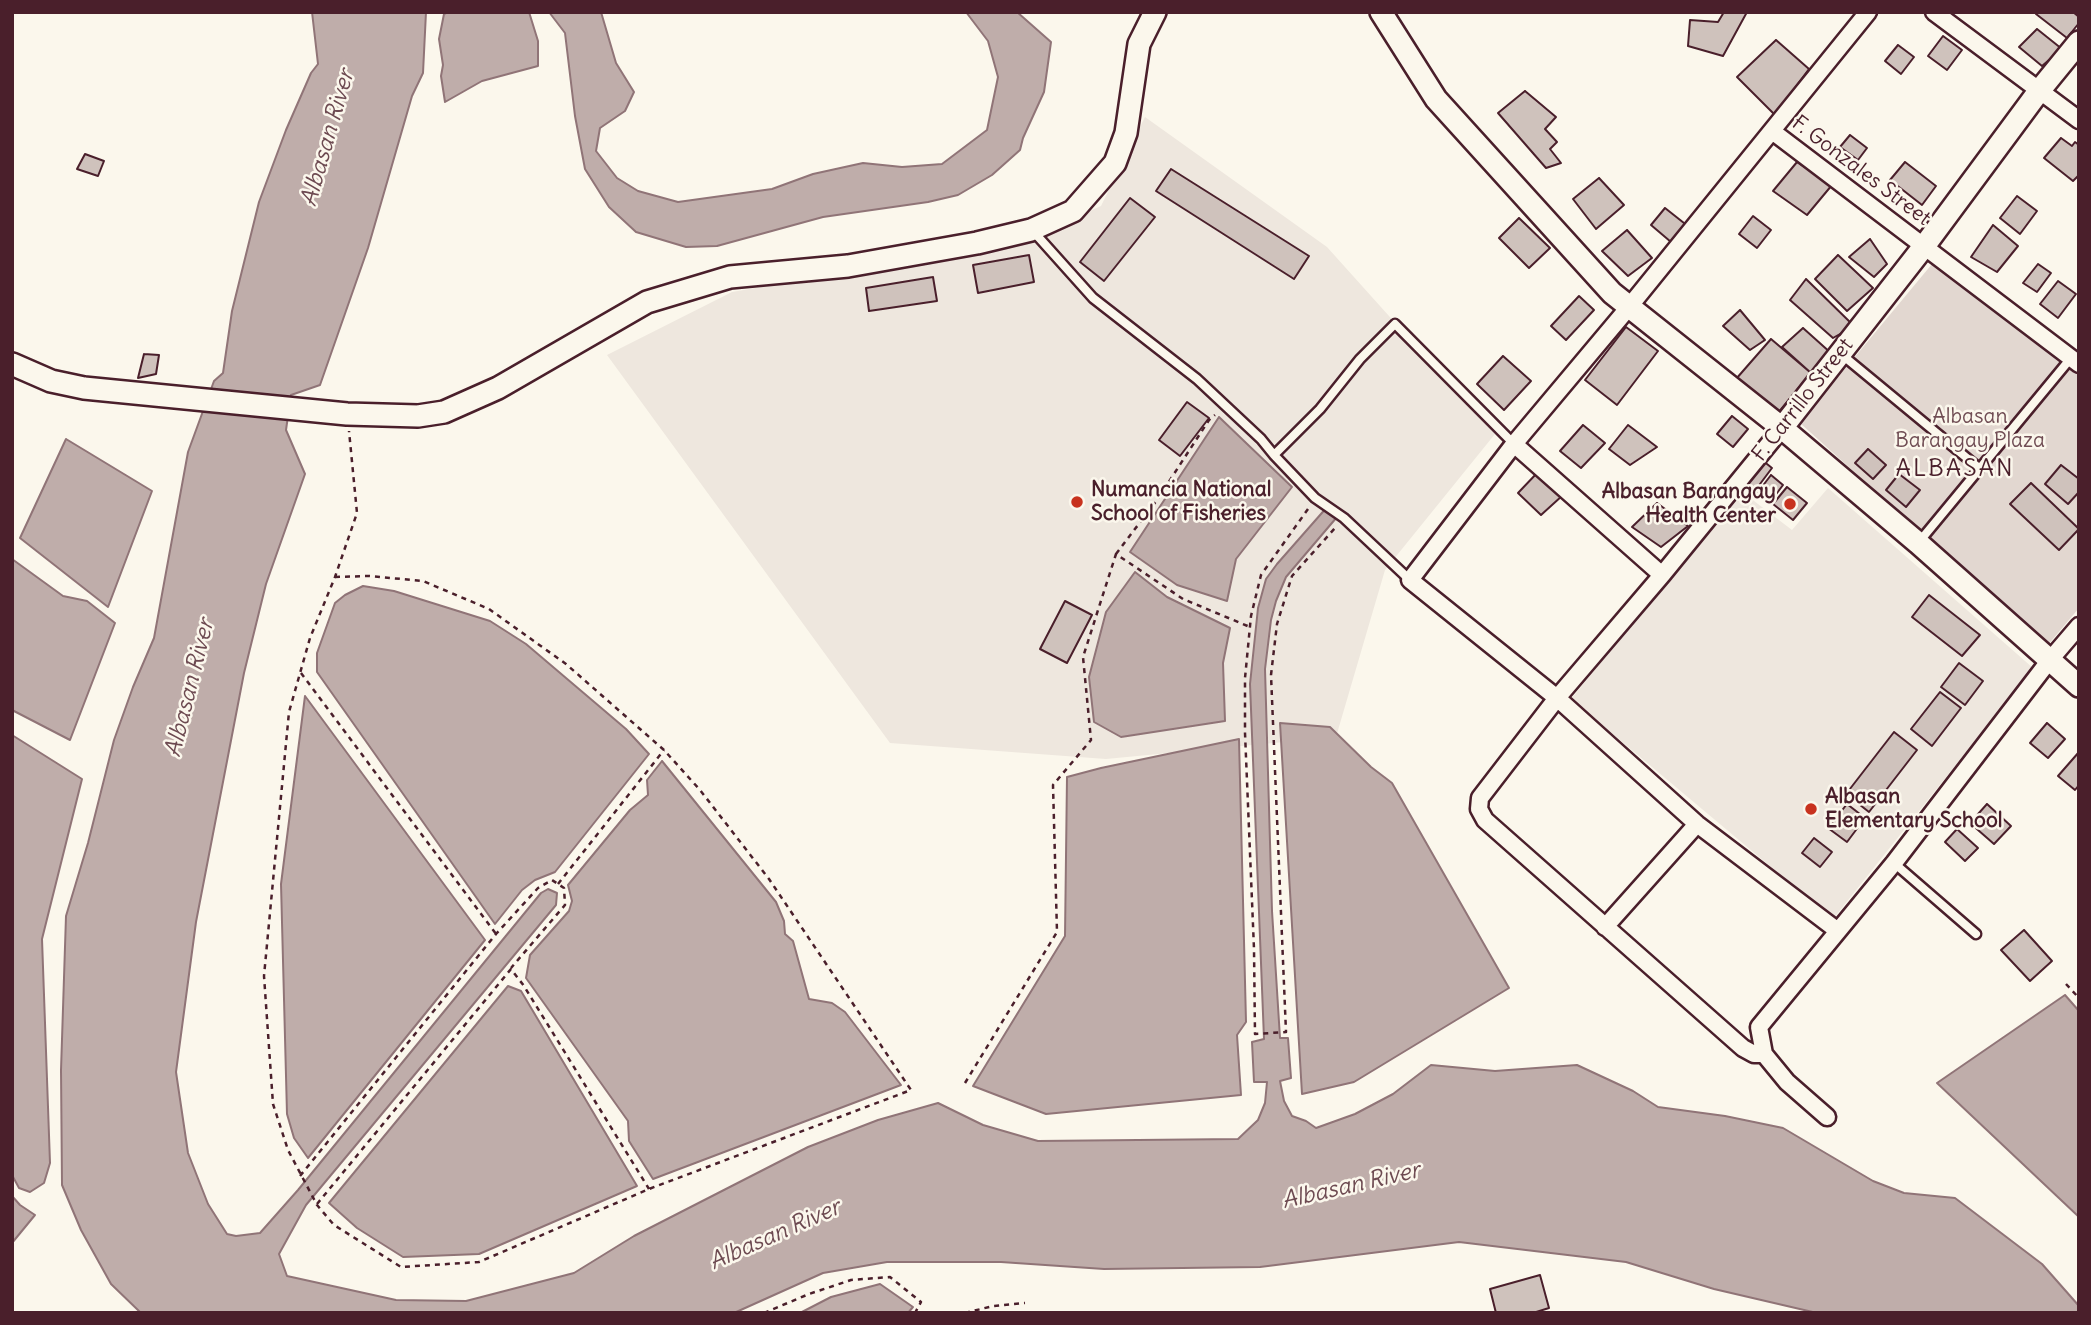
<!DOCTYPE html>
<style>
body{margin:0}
#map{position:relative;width:2091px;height:1325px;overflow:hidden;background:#fbf7ec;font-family:Delius,sans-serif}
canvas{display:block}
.frame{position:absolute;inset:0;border:14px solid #4a1f2b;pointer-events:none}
</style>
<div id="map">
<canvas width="2091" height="1325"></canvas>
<div class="frame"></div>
</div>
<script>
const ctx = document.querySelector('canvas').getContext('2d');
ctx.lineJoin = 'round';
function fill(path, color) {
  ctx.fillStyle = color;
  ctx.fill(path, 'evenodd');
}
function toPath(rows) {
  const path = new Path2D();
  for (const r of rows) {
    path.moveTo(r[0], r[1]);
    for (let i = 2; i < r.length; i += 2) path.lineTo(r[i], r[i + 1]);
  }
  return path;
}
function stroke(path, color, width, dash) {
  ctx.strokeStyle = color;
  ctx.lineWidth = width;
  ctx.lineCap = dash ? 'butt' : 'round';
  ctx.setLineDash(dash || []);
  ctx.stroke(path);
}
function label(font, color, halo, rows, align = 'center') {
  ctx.font = font + ' Delius,sans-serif';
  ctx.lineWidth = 5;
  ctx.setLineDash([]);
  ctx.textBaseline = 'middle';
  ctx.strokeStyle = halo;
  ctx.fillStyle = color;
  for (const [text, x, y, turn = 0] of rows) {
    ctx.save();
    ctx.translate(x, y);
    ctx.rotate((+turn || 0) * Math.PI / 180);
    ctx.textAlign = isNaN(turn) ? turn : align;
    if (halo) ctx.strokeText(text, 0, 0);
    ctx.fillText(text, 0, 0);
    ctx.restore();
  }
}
const built = toPath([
 [1145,117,1327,247,1495,434,1385,570,1336,737,1106,759,890,743,607,355,732,292,1018,243,1101,206],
 [1828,488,2033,668,1833,919,1571,699,1741,491,1792,530]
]);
const green = toPath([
 [1932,264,2079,375,2079,608,2047,646,1800,423]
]);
const water = toPath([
 [312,12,426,12,423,73,412,96,368,248,320,385,291,395,286,430,305,474,266,584,244,673,196,922,176,1072,188,1153,208,1204,227,1234,236,1236,260,1233,298,1190,541,893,548,889,557,893,556,905,306,1205,279,1254,287,1276,396,1300,466,1301,574,1273,634,1236,808,1147,878,1120,938,1103,983,1125,1038,1141,1238,1139,1258,1120,1265,1103,1267,1082,1254,1082,1252,1042,1264,1039,1250,684,1258,608,1266,579,1277,564,1328,506,1337,517,1286,577,1276,601,1271,620,1265,669,1272,911,1280,1038,1288,1038,1291,1078,1280,1081,1284,1101,1292,1116,1306,1121,1316,1128,1355,1114,1393,1094,1431,1065,1495,1071,1577,1065,1633,1091,1658,1107,1725,1116,1783,1128,1873,1181,1904,1193,1955,1198,2042,1264,2079,1306,2079,1313,1817,1313,1714,1289,1626,1262,1459,1242,1260,1267,1104,1269,1001,1262,887,1262,823,1273,734,1313,141,1313,111,1284,81,1230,62,1185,61,1070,66,916,88,843,114,740,133,687,154,638,188,452,214,381,223,373,232,311,259,202,286,130,311,73,318,64,312,12],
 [448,12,529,12,538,41,538,66,482,81,445,102,441,76,443,65,439,39,444,14,448,12],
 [549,12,601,12,616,63,634,92,625,111,600,128,596,151,617,178,638,191,678,202,772,189,813,174,863,163,902,167,942,164,987,130,998,77,988,41,966,12,1017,12,1051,42,1044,92,1023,138,1020,150,992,175,958,195,928,202,823,217,717,246,686,247,636,232,609,207,585,169,575,116,565,33,549,12],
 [1219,417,1292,487,1236,559,1227,601,1177,585,1130,552,1219,417],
 [66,439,152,491,108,607,20,538,66,439],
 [12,559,63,596,87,601,115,623,70,740,12,710,12,559],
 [1135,572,1167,597,1230,628,1223,663,1225,721,1121,737,1094,722,1089,677,1106,612,1135,572],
 [363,586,394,591,490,621,526,644,626,729,649,754,555,872,535,880,522,890,495,924,317,672,317,653,335,603,345,595,363,586],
 [305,696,485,940,308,1158,294,1138,287,1114,281,884,305,696],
 [1280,723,1330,727,1371,767,1392,783,1509,988,1354,1082,1302,1094,1280,723],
 [12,735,82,779,42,939,50,1163,44,1183,30,1192,19,1188,12,1175,12,735],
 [1239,739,1246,1022,1237,1035,1241,1095,1046,1114,973,1086,1065,936,1067,777,1101,768,1239,739],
 [662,761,776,902,784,921,785,934,793,941,809,999,832,1003,845,1012,901,1085,653,1179,629,1141,628,1121,526,978,530,955,569,911,572,901,568,885,630,810,648,795,647,780,662,761],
 [508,986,521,991,637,1186,479,1254,403,1257,357,1228,329,1203,508,986],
 [2065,995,2079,1011,2079,1217,1937,1083,2065,995],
 [12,1196,20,1205,35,1215,12,1243,12,1196],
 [880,1284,913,1307,908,1313,800,1313,831,1297,880,1284]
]);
const building = toPath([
 [1724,12,1747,12,1723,56,1688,46,1690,20,1718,22,1724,12],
 [2037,12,2073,12,2079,17,2079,23,2067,38,2036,14,2037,12],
 [2037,29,2062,49,2042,66,2019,47,2037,29],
 [1943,36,1962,50,1947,70,1928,56,1943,36],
 [1776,40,1809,69,1775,115,1737,77,1776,40],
 [1898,45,1914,57,1901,74,1885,61,1898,45],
 [1525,91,1556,117,1545,129,1557,142,1550,149,1561,163,1546,168,1498,113,1525,91],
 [1850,135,1867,148,1858,160,1840,147,1850,135],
 [2061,138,2072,146,2075,142,2079,145,2079,175,2073,181,2044,158,2061,138],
 [85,154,104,161,98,176,77,169,85,154],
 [1797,162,1832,185,1807,215,1773,191,1797,162],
 [1905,162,1936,186,1922,205,1890,180,1905,162],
 [1171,169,1309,256,1294,279,1156,191,1171,169],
 [1599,178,1624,205,1596,229,1573,199,1599,178],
 [2017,196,2037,211,2020,234,2000,218,2017,196],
 [1130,198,1155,217,1104,281,1080,262,1130,198],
 [1665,208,1689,227,1671,242,1651,225,1665,208],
 [1753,216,1771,230,1757,248,1739,234,1753,216],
 [1519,218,1550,248,1529,268,1499,238,1519,218],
 [1993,225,2018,246,1997,272,1971,257,1993,225],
 [1627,230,1652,258,1628,276,1602,251,1627,230],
 [1870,239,1887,264,1874,277,1849,257,1870,239],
 [1029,255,1034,282,978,293,973,265,1029,255],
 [1838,255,1873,288,1847,311,1815,279,1838,255],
 [2038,264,2051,273,2037,292,2023,283,2038,264],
 [933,277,937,301,869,311,866,288,933,277],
 [1806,279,1854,326,1833,338,1790,300,1806,279],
 [2058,281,2076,294,2058,318,2040,304,2058,281],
 [1579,296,1594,310,1566,340,1551,326,1579,296],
 [1740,310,1765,340,1750,350,1723,326,1740,310],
 [1626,327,1658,351,1617,405,1585,380,1626,327],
 [1803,328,1832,354,1811,373,1782,347,1803,328],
 [1771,339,1811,373,1778,413,1736,379,1771,339],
 [144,354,159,355,156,374,138,378,144,354],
 [1503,356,1531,381,1504,410,1477,384,1503,356],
 [1187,402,1209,418,1180,456,1159,440,1187,402],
 [1732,416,1748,429,1733,447,1717,434,1732,416],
 [1583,425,1605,443,1581,468,1560,451,1583,425],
 [1628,425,1657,447,1630,465,1609,449,1628,425],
 [1868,449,1886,465,1873,479,1855,463,1868,449],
 [1762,460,1772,468,1754,492,1744,484,1762,460],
 [2061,465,2079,479,2079,492,2068,504,2045,484,2061,465],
 [1538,472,1563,495,1541,515,1518,493,1538,472],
 [1899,474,1920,490,1906,507,1886,490,1899,474],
 [1771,475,1783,485,1771,501,1758,492,1771,475],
 [2031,483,2079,529,2059,550,2010,504,2031,483],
 [1787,487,1807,503,1793,520,1773,504,1787,487],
 [1657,503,1688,526,1661,547,1632,527,1657,503],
 [1929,595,1980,635,1962,656,1912,617,1929,595],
 [1065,601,1092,615,1067,663,1040,649,1065,601],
 [1959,663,1983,681,1965,705,1941,687,1959,663],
 [1940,692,1961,708,1932,746,1911,729,1940,692],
 [2047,723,2065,739,2048,758,2030,743,2047,723],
 [1894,732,1917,750,1869,812,1846,794,1894,732],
 [2079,752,2079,785,2075,790,2058,776,2079,752],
 [1847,804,1865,818,1847,842,1828,828,1847,804],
 [1987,804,2011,826,1994,844,1970,823,1987,804],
 [1957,829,1978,848,1965,861,1945,842,1957,829],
 [1814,838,1832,852,1820,867,1802,853,1814,838],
 [2024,930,2052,961,2030,981,2001,950,2024,930],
 [1540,1275,1549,1308,1533,1313,1496,1313,1490,1289,1540,1275]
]);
const path = toPath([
 [1308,509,1261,575,1251,616,1245,678,1245,733,1254,949,1255,1034,1286,1032,1271,675,1277,624,1292,576,1335,528],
 [1116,554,1157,500,1209,420,1215,415],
 [335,577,369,576,423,581,489,609,566,664,664,750,700,790,769,879,911,1090,649,1189,479,1262,401,1267,334,1225,317,1205,288,1150,273,1104,264,976,289,712,310,638,335,577,357,513,349,431],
 [301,673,496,934],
 [558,884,664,750],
 [2066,984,2079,998],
 [965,1083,1057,932,1053,785,1091,740,1083,657,1116,554,1183,599,1250,627],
 [300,1176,496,934,538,888,552,880,564,888,565,905,511,968],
 [317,1204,511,969,524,986,649,1189],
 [764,1313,809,1294,851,1280,890,1277,921,1302,915,1313],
 [965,1313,993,1306,1025,1303]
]);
const lane = toPath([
 [1033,231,1093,298,1197,379,1261,439,1274,455,1315,498,1344,518,1410,580],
 [1841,354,1979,468],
 [1274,455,1320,409,1360,359,1395,324,1514,444],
 [1919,542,2071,358],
 [1894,863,1976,934]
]);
const street = toPath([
 [1934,12,2079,120],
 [1772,131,2079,364],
 [1782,428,1662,575,1557,698,1480,798,1479,809,1485,820,1743,1048,1754,1054,1764,1054,1759,1027,1894,863,2049,661,2079,626],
 [1514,444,1662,575],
 [1605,927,1697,824],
 [1838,931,1697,824,1557,698,1410,580,1514,444,1629,307,1868,12],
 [1764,1054,1787,1082,1827,1117]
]);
const secondary = toPath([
 [1381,12,1436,99,1612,293,1782,428,1918,543,2079,686],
 [12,364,51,381,84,388,347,414,418,416,444,412,498,388,647,302,730,277,848,266,977,243,1031,230,1073,211,1115,163,1126,133,1139,44,1155,12],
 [1782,428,1925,245,2039,91,2079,42]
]);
const markers = [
 [1077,502,7,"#c8321e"],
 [1790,504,7,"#c8321e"],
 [1811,809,7,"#c8321e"]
];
const streetNames = [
 ["F. Gonzales Street",1861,171,37],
 ["F. Carrillo Street",1803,400,-52]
];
const parkNames = [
 ["Albasan",1970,417],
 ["Barangay Plaza",1970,441]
];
const poiNames = [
 ["Numancia National",1091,490],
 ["School of Fisheries",1091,514],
 ["Albasan Barangay",1776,492,"right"],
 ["Health Center",1776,516,"right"],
 ["Albasan",1825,797],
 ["Elementary School",1825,821]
];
const waterNames = [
 ["Albasan River",328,138,-74],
 ["Albasan River",190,688,-76],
 ["Albasan River",1351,1186,-13],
 ["Albasan River",775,1235,-24]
];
const quarterNames = [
 ["ALBASAN",1955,469]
];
fill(built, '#eee7de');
fill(green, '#e2d7d0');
fill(water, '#bfadaa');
stroke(water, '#907477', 2);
fill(building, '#cfc2bc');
stroke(building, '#4a1f2b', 2);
stroke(lane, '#4a1f2b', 13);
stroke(street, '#4a1f2b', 21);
stroke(secondary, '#4a1f2b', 26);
stroke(path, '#4a1f2b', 2.5, [5, 5]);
stroke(lane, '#fbf7ec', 8);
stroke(street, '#fbf7ec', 16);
stroke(secondary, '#fbf7ec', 21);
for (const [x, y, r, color] of markers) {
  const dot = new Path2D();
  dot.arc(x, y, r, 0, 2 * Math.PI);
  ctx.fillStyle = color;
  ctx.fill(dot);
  stroke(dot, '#fbf7ec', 2.5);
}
label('21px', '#4a1f2b', '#fbf7ec', streetNames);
label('21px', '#704d54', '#fbf7ec', parkNames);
label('bold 21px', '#4a1f2b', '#fbf7ec', poiNames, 'left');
label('italic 23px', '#6d4a51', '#fbf7ec', waterNames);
ctx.letterSpacing = '2px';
label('24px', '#4a1f2b', '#fbf7ec', quarterNames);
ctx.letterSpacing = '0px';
</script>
